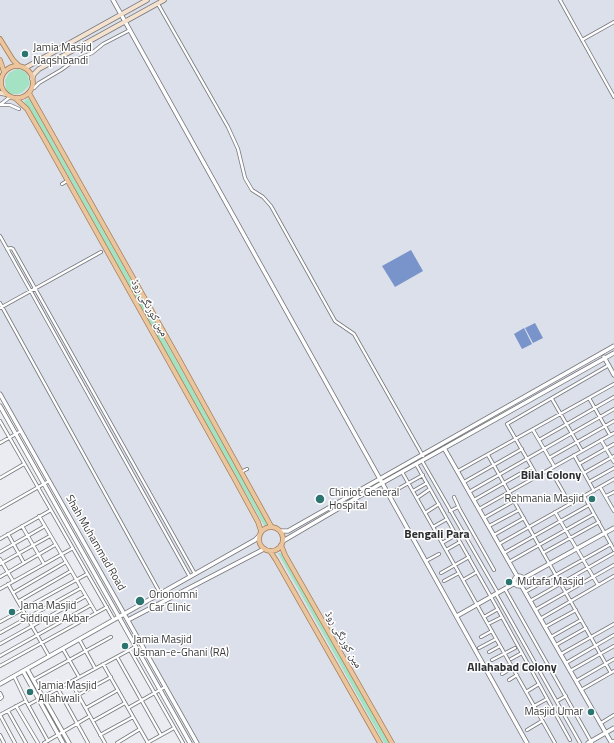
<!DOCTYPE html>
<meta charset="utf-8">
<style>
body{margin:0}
canvas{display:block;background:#eaecf1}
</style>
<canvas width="614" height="743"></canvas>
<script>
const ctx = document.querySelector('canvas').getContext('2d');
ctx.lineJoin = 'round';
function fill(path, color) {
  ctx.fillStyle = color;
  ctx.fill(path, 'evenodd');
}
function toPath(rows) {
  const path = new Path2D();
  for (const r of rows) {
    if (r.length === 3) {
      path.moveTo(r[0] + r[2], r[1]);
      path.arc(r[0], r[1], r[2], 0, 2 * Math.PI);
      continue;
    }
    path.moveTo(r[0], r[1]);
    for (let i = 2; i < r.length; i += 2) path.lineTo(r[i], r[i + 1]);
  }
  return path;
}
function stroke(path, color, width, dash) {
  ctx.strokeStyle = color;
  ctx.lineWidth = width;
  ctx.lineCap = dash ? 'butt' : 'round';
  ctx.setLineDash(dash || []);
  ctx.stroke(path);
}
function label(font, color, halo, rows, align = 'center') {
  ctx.font = font + ' "Titillium Web","Noto Naskh Arabic",sans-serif';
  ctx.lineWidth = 3;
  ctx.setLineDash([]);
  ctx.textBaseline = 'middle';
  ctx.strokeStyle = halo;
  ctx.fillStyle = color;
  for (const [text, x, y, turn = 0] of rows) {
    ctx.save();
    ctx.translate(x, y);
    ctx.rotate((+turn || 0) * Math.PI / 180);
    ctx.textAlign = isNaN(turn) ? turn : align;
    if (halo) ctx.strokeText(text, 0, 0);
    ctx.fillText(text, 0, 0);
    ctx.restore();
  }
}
const built = toPath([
 [0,0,614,0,614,743,192,743,0,398]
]);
const green = toPath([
 [17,69,22,70,27,74,30,84,23,92,18,94,12,94,8,93,6,89,5,80,9,73],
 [29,98,268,524,265,527,179,377,62,165,24,101],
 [278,553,281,553,389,743,384,743]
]);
const water = toPath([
 [411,250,423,271,395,287,382,266],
 [535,323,543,338,533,343,525,328],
 [524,328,532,344,522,349,514,334]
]);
const minor = toPath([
 [560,0,614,97],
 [158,4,228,127,238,149,245,178,252,190,263,197,271,206,335,321,354,334,423,456],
 [582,40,614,22],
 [34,88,39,83,61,70,75,60,92,53,103,44,130,30],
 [1,104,10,97],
 [0,105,10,105,19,109],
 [62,184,67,181],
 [0,236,190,577],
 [7,249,11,248,13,249,195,574],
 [0,303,160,593],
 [0,308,101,252],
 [589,398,610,435],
 [552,399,582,451],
 [0,421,114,620],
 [533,430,554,466],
 [539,440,614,397],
 [601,440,614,462],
 [0,443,21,431],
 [488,455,611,673],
 [574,455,594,491],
 [549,458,614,421],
 [422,461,498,593],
 [416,464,491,597,570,740],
 [579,464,614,444],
 [550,469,570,504],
 [458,471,614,384],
 [241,472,247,469],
 [402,472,555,743],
 [584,473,614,456],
 [537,476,507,424,609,365],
 [0,478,24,464],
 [464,482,522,449],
 [589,482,614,468],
 [600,487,614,511],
 [396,490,423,475],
 [413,491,427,483],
 [469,492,614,409],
 [584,496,614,550],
 [606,496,614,492],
 [454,497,460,510,494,570],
 [417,498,430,489],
 [474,500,532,467],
 [0,509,49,481],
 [479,509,614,433],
 [450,511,458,507],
 [555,512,598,585],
 [425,513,439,504],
 [39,516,96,613],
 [484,518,514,501],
 [22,526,44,564],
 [489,526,519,510],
 [433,527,447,519],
 [8,534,24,563],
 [494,535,524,518],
 [0,539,51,510],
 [442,543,456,535],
 [499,544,614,479],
 [446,550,460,542],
 [0,552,45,526],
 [504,553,589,505],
 [543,553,599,522],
 [0,559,13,581],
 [426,561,439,554],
 [509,562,594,514],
 [0,564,50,536],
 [441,573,469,557],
 [0,577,55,545],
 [463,580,477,572],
 [444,581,459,573],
 [8,584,49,656],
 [0,589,73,548],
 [505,589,592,743],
 [525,592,611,544],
 [13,593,66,562],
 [496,594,580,743],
 [19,601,71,571],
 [530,601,614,553],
 [535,610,614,565],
 [484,617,498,609],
 [540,619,614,576],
 [0,622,87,574],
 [488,624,502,617],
 [545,627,576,610],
 [0,633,81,588],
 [481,637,492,631],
 [551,637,581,620],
 [79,639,95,668],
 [0,644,86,596],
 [556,645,586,628],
 [479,648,496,639],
 [63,649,79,677],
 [130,650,183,743],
 [489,652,500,646],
 [561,654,614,624],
 [0,656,91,605],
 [117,657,161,735],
 [511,659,522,653],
 [492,660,515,648],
 [566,663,614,635],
 [103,664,148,743],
 [0,666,107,607],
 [570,671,614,646],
 [502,674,512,668],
 [14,676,26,701],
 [33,680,111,637],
 [509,680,517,675],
 [576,681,614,659],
 [71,682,105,743],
 [58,689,88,743],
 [581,690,614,671],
 [526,692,539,684],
 [0,693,2,697,0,699],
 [78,695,111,677],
 [557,701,566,696],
 [28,705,135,647],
 [16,706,38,743],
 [534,706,547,699],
 [86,708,118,690],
 [128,708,165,687],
 [8,711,26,743],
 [0,715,26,701,48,741],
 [0,715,15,743],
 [93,721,125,703],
 [601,723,614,715],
 [527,730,542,721],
 [0,735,4,743],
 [100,735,133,717],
 [613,741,614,742],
 [44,743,90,716],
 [117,743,140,729],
 [147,743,174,728]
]);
const tertiary = toPath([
 [113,0,527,743],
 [604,357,614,375],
 [0,394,197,743],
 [0,406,190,743],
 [444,448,517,576],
 [281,531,288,531,614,346],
 [283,541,382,483,614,353],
 [519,581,5],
 [524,578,614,528],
 [521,585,611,742],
 [457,616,515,583],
 [128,620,264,549],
 [27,669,69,743],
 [23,671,63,743],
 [0,684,255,540,259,536],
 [588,743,614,728]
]);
const secondary = toPath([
 [25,68,147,0],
 [32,79,34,74,39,69,164,0],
 [0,93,6,94]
]);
const primary = toPath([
 [0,39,13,60,19,66],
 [0,60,4,72],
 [17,82,16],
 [29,93,180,361,271,526],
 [15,98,27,109,46,142,234,478,258,522,261,531],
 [271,539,12],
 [281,545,285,555,392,743],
 [270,551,276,560,380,743]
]);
const markers = [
 [25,54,4,"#2b7470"],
 [320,499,5,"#2b7470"],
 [592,499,4,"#2b7470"],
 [509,582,4,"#2b7470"],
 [140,601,5,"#2b7470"],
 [12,612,4,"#2b7470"],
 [125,646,4,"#2b7470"],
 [30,692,4,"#2b7470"],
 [591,712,4,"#2b7470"]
];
const poiNames = [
 ["Jamia Masjid",33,48],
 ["Naqshbandi",33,61],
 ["Chiniot General",329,493],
 ["Hospital",329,506],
 ["Rehmania Masjid",584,499,"right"],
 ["Mutafa Masjid",517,582],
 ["Orionomni",149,595],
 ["Car Clinic",149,608],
 ["Jama Masjid",20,606],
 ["Siddique Akbar",20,619],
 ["Jamia Masjid",133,640],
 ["Usman-e-Ghani (RA)",133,653],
 ["Jamia Masjid",38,686],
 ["Allahwali",38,699],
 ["Masjid Umar",583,712,"right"]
];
const streetNames = [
 ["مین کورنگی روڈ",149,308,61],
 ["Shah Muhammad Road",95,543,60],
 ["مین کورنگی روڈ",343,640,60]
];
const neighbourhoodNames = [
 ["Bilal Colony",551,476],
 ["Bengali Para",437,535],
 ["Allahabad Colony",512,668]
];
fill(built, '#dce0eb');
fill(green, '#a3e2c3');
fill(water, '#7894ca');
stroke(minor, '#76777c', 4);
stroke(tertiary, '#76777c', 5);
stroke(secondary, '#76777c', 5.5);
stroke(primary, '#a47b52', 5.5);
stroke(minor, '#fff', 2.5);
stroke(tertiary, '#fff', 3.5);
stroke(secondary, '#f4e2ce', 4);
stroke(primary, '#eac59e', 4);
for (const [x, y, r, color] of markers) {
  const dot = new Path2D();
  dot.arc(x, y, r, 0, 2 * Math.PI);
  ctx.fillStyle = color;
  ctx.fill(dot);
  stroke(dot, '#fff', 1.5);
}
label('11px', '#3b3b3d', '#fff', poiNames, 'left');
label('11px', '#3b3b3d', '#fff', streetNames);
label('bold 12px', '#2d2e32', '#fff', neighbourhoodNames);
</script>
